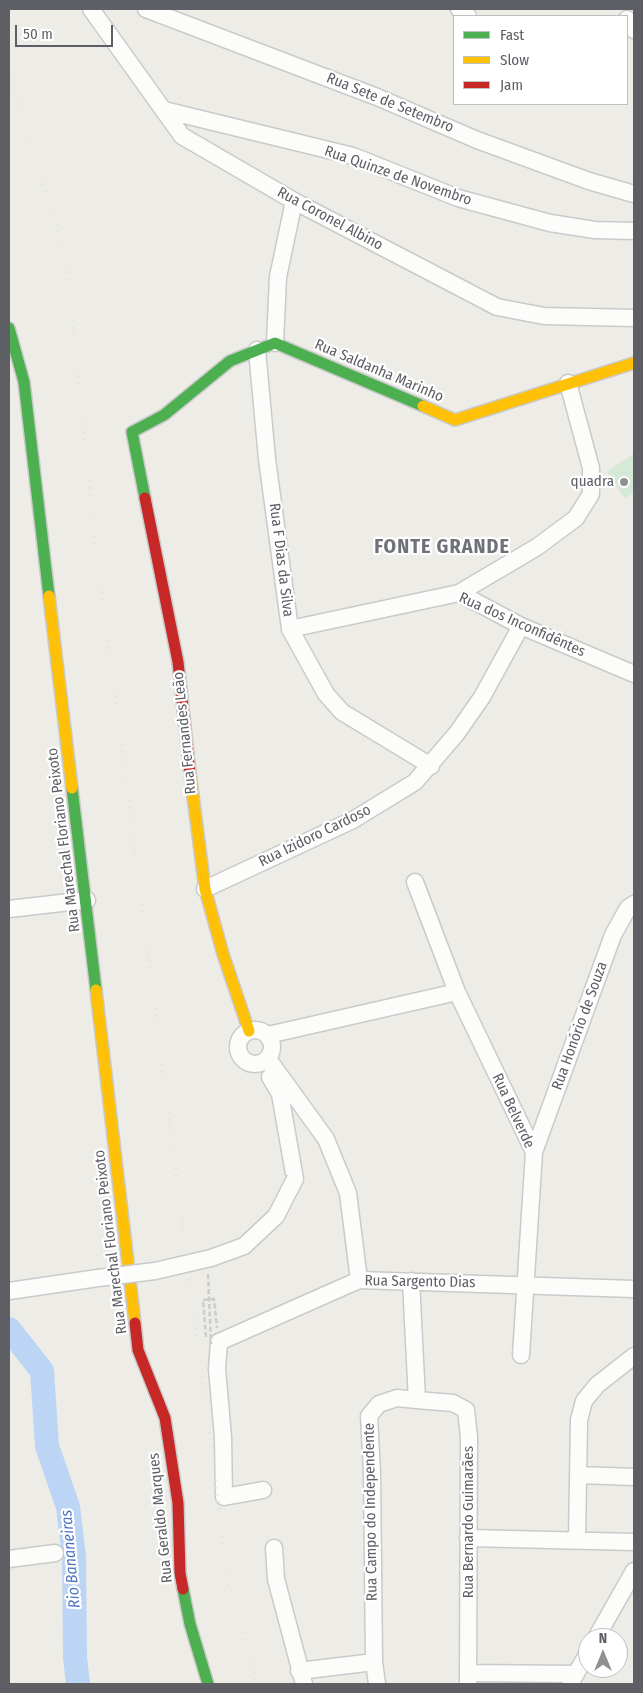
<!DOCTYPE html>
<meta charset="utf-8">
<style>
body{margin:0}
#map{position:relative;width:643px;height:1693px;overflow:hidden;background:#edece7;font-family:"Fira Sans Condensed",sans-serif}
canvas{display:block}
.frame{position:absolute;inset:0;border:10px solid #5d5f65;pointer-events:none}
.legend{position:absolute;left:453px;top:15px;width:175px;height:90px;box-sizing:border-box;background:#fff;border:1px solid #bebfc1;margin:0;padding:6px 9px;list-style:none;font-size:15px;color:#5d5f65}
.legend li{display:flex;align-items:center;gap:10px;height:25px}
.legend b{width:25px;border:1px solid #bebfc1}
.north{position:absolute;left:578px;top:1628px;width:50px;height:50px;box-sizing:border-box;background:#fff;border:1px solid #bebfc1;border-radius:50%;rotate:0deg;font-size:14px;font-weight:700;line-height:20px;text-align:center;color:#5d5f65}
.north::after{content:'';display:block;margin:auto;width:18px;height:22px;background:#8f9092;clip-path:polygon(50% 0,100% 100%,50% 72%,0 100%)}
.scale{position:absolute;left:15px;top:25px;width:98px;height:22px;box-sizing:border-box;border:2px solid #5d5f65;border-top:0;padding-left:6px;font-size:15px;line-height:18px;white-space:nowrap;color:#5d5f65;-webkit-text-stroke:4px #fff;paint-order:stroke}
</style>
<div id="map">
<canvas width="643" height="1693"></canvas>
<div class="frame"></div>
<ul class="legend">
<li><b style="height:6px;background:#4caf50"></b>Fast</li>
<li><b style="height:6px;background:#ffc107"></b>Slow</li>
<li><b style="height:6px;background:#c62828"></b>Jam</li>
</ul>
<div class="north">N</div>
<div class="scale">50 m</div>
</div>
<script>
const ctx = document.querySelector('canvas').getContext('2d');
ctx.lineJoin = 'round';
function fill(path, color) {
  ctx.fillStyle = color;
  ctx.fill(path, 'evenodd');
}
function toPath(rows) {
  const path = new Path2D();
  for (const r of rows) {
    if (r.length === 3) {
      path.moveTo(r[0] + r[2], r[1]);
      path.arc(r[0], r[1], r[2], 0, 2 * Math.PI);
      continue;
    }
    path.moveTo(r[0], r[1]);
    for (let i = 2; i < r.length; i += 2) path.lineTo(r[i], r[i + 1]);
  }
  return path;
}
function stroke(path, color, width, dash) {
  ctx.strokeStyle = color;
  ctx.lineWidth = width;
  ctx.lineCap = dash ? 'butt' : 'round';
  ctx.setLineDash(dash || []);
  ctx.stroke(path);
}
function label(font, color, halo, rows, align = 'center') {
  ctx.font = font + ' "Fira Sans Condensed",sans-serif';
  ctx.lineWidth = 4.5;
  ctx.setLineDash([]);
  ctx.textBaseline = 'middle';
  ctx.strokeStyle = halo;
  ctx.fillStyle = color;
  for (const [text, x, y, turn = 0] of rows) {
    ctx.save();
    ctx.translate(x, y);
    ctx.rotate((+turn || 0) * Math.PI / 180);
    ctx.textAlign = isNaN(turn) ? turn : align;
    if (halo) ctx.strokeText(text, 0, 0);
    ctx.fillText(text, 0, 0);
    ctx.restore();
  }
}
const green = toPath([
 [634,453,634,492,625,499,607,472]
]);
const river = toPath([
 [9,1329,42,1371,47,1446,68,1507,74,1557,75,1657,78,1684]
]);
const path = toPath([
 [206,1337,203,1300,214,1299,217,1328]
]);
const street = toPath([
 [91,9,182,136,294,201,497,307,544,316,634,318],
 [146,9,377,97,477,140,589,181,634,194],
 [459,9,468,16],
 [627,19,634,30],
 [164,110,353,156,458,198,550,223,595,230,634,231],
 [275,343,278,277,294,201],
 [257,350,267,459,290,629,326,694,342,712,431,766],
 [459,593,537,547,576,518,591,494,591,468,568,383],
 [290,629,459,593,521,626,634,674],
 [415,882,457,992,534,1152,521,1355],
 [205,889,353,820,415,782,457,733,482,697,521,626],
 [9,909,87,900],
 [255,1047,17],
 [268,1035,457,992],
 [268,1059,326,1139,348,1193,359,1280],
 [270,1077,280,1094,295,1179],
 [534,1152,613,935,628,908,634,904],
 [9,1291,98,1278],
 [417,1400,453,1403,466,1410,469,1437,468,1684],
 [579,1475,634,1477],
 [263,1490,224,1497,223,1437,217,1369,219,1342,359,1280,634,1289],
 [468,1538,634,1542],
 [577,1540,579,1420,584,1401,597,1385,634,1356],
 [274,1548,276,1579,304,1684],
 [9,1559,55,1553],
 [596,1638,634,1571],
 [299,1671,374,1662],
 [468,1673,576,1674],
 [571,1682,588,1653],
 [377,1684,374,1662,372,1472,369,1416,379,1404,397,1398,417,1400,411,1281]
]);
const fast = toPath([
 [9,328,24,382,49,596],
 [145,498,132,432,164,415,230,361,275,343,423,406],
 [72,788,96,990],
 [183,1589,190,1624,208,1684]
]);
const slow = toPath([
 [423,406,455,420,634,363],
 [49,596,72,788],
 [190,773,205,889,223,954,249,1031],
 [96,990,135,1323]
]);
const jam = toPath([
 [145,498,178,662,190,773],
 [135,1323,138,1350,165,1418,178,1503,180,1573,183,1589]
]);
const rail = toPath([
 [9,70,65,256,97,554,229,1587,258,1684]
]);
const pathBridge = toPath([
 [208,1274,211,1344]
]);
const streetBridge = toPath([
 [98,1278,155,1271,211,1258,244,1246,276,1216,295,1179]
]);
const markers = [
 [624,482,5,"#8f9092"]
];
const streetNames = [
 ["Rua Sete de Setembro",390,103,22],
 ["Rua Quinze de Novembro",398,176,19],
 ["Rua Coronel Albino",330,219,28],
 ["Rua Saldanha Marinho",379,371,23],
 ["Rua F Dias da Silva",281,560,83],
 ["Rua dos Inconfidêntes",522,625,24],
 ["Rua Fernandes Leão",185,733,-96],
 ["Rua Izidoro Cardoso",315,836,-26],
 ["Rua Marechal Floriano Peixoto",64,840,-97],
 ["Rua Honório de Souza",580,1026,-70],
 ["Rua Belverde",513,1111,65],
 ["Rua Marechal Floriano Peixoto",111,1242,-97],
 ["Rua Sargento Dias",420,1282,1],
 ["Rua Campo do Independente",371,1512,-91],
 ["Rua Geraldo Marques",161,1518,-96],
 ["Rua Bernardo Guimarães",469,1522,-90]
];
const poiNames = [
 ["quadra",614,482]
];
const waterNames = [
 ["Rio Bananeiras",71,1559,-95]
];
const districtNames = [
 ["FONTE GRANDE",442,547]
];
fill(green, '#d6e8d6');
stroke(river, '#bdd5f5', 24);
stroke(street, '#cacaca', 19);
stroke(fast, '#cacac9', 14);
stroke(slow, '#cacac9', 14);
stroke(jam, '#cacac9', 14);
stroke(path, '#c9cdcc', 2.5, [5, 2.5]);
stroke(street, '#fcfcfb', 16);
stroke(fast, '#4caf50', 11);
stroke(slow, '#ffc107', 11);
stroke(jam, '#c62828', 11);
stroke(rail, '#e4e4e3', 4, [1, 6]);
stroke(streetBridge, '#cacaca', 19, []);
stroke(pathBridge, '#c9cdcc', 2.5, [5, 2.5]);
stroke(streetBridge, '#fcfcfb', 16);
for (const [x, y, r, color] of markers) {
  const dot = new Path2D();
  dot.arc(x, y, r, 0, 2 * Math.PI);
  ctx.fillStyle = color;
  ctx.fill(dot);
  stroke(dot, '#fff', 2);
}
label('15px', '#5d5f65', '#fff', streetNames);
label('15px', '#5d5f65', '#fff', poiNames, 'right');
label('italic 16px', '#4c73be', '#fff', waterNames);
ctx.letterSpacing = '1px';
label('bold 20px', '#6e7177', '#fff', districtNames);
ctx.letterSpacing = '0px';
</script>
